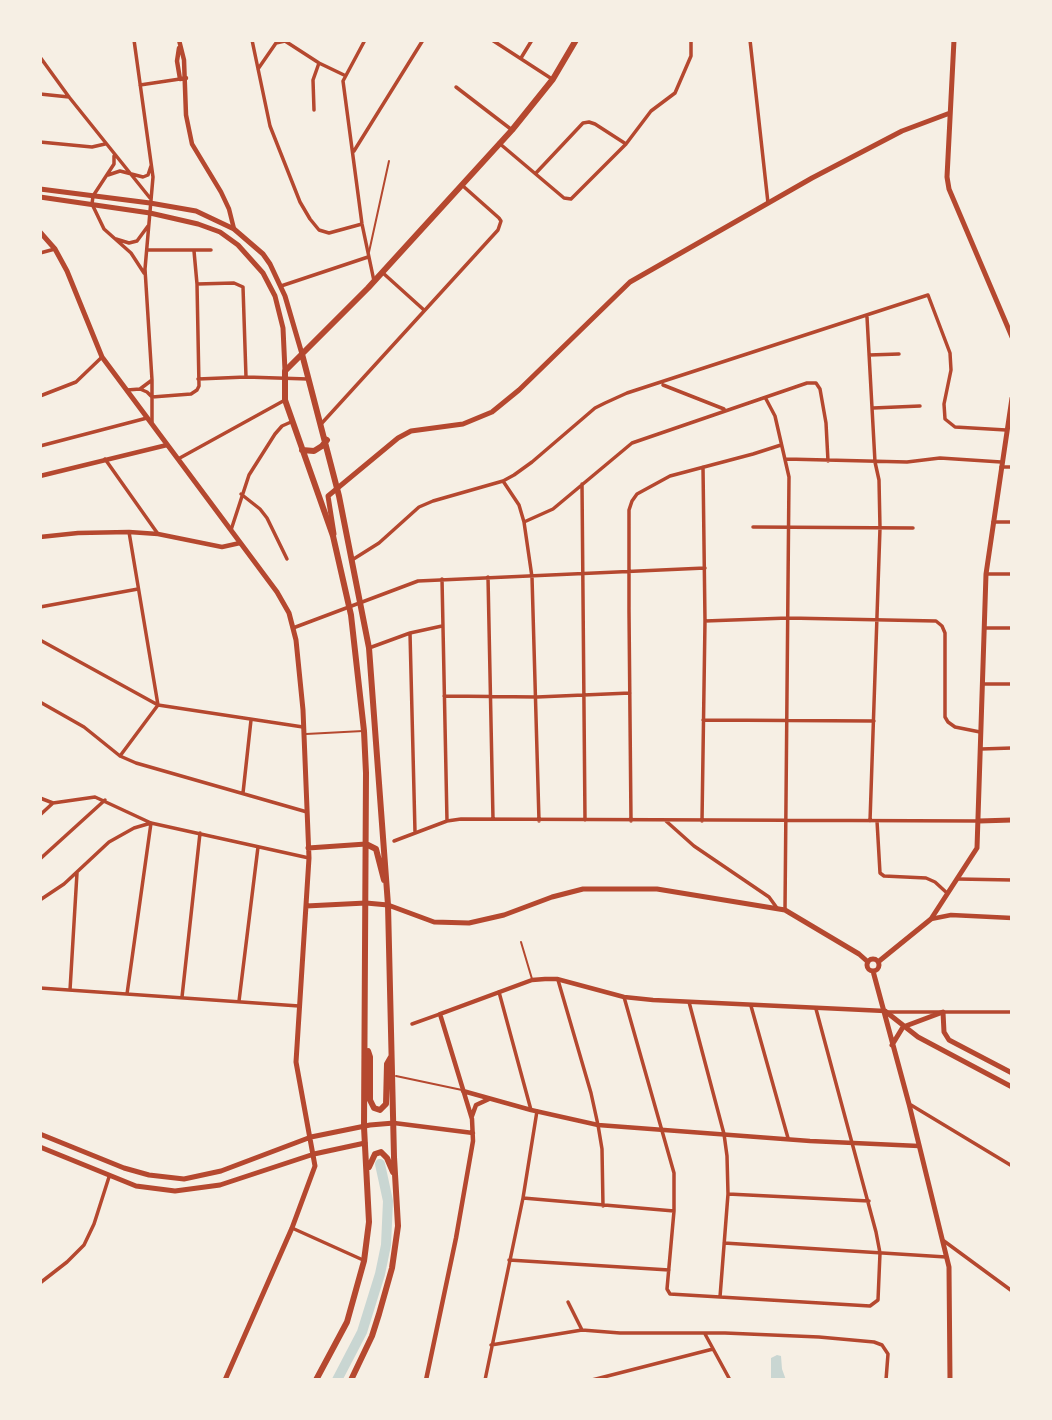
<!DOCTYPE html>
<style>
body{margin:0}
#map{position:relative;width:1052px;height:1420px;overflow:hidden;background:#f6efe4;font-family:"PT Sans Narrow",sans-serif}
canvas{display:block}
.frame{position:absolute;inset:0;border:42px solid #f6efe4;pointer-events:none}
</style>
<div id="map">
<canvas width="1052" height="1420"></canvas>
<div class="frame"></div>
</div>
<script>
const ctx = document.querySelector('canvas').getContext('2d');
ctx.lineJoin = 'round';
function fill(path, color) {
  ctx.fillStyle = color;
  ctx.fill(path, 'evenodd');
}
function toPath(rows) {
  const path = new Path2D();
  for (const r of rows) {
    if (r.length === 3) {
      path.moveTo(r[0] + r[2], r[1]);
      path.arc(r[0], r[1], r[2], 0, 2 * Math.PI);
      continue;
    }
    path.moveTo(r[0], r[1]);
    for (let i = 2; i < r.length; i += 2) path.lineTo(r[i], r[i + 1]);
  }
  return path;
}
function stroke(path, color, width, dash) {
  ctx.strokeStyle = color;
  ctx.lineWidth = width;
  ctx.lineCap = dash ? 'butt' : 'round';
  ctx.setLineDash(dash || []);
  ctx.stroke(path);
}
const water = toPath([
 [777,1355,781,1356,782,1369,786,1380,771,1380,771,1358]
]);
const river = toPath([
 [337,1380,362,1332,380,1274,386,1245,388,1201,380,1164]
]);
const service = toPath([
 [369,252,389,161],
 [306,734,363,731],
 [521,942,532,979],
 [396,1076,462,1090]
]);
const minor = toPath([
 [134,40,153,177,145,269,152,380,152,422],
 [252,40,270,126,300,202,310,219,319,230,329,233,362,224],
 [365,40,343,81,362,224,374,281],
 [492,40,552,79],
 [750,40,768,203],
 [40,57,69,97,150,198],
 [521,58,532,40],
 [258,69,276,43,285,41,319,63,344,75],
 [140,85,180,79],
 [456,87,512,130],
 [40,94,69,97],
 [314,110,313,80,319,63],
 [40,142,92,147,105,144],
 [499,143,564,198,571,199,626,144,651,111,675,93,691,56,691,40],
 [354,151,423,40],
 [114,156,114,164,93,196,92,204,104,229,131,253,144,273],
 [536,173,583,123,589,122,595,124,626,144],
 [108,175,120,171,143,177,148,175,151,166],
 [116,239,129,243,137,241,148,226],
 [147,250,211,250],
 [40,253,55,249],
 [383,273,424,310],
 [197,284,234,283,243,287,246,377],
 [281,286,368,257],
 [867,317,875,462,879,480,880,528,870,821],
 [869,355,899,354],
 [198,379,246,377,308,379],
 [663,385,724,409],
 [140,389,147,392,152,397,191,394,197,390,199,386,197,284,194,251],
 [127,390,140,389,152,380],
 [40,396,76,382,102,357],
 [766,399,775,416,789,477,785,910],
 [873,408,920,406],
 [322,423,498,230,501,221,499,218,463,186],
 [40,446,147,418],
 [105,459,158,534],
 [178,459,285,400],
 [786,459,907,462,940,458,1001,462],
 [1001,467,1012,467],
 [503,481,519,505,524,522,532,577,539,821],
 [582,484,585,820],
 [241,494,260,509,267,518,287,559],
 [524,522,553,509,632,443,807,383,816,383,820,389,826,423,828,461],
 [993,522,1012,522],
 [753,527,913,528],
 [231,530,249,475,275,434,282,426,291,422],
 [352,560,379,543,419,507,433,501,503,481,514,475,532,462,595,408,605,403,627,393,928,295,950,353,951,370,944,404,945,419,955,427,1006,430],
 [986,574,1012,574],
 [488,577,493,819],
 [442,579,447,821],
 [40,607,138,589],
 [705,621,788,618,936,621,942,626,945,633,945,717,948,722,955,727,980,732],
 [293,628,418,581,705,568],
 [984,628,1012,628],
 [410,633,415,832],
 [40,640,158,705,303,727],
 [369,648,410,633,442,626],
 [982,684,1012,684],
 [444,696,537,697,630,693],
 [40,702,84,727,120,756,136,763,307,812],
 [703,720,874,721],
 [981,749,1012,748],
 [120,756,158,705,129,532],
 [243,793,251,720],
 [40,798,53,803],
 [40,815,53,803,95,797,151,823,309,858],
 [631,821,629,612,629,510,632,501,637,494,670,476,753,454,781,445],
 [666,821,694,846,769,897,777,908],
 [702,821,705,621,703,467],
 [877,821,880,873,884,876,926,878,935,882,947,893],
 [394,841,447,821,461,819,979,821],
 [40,859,105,800],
 [958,879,1012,880],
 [40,900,64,884,109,842,134,828,151,823,127,994],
 [558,980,591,1093,598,1125,602,1149,603,1206],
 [40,988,299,1006],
 [70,990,77,873],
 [499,992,531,1110],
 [182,997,200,833],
 [624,997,674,1173,674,1211,667,1289,670,1294,870,1306,878,1300,880,1253,876,1232,816,1009],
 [239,1001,258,847],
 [689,1002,724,1134,727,1156,728,1194,720,1297],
 [751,1006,788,1138],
 [888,1012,1012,1012],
 [412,1024,440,1014],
 [911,1105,1012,1166],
 [728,1194,869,1201],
 [523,1198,674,1211],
 [292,1228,363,1260],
 [944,1241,1012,1291],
 [724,1243,946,1257],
 [509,1260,669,1270],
 [40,1283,67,1262,84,1245,94,1224,109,1177],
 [568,1302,582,1330],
 [705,1334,730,1380],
 [491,1345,582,1330,620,1333,725,1333,819,1337,874,1342,882,1345,888,1354,886,1380],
 [485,1380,523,1198,537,1111],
 [592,1380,713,1349]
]);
const tertiary = toPath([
 [179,40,184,60,186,115,192,144,221,192,229,209,234,229],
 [179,48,177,61,180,79,186,78],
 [40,476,167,445],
 [40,537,78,533,129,532,158,534,222,547,240,543],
 [931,919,951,915,1012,918],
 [463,1091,531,1110,598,1125,810,1141,919,1146],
 [472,1116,476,1105,489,1099],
 [394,1123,473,1133],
 [426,1380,456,1238,473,1141,472,1119,440,1014,532,980,545,979,557,979,624,997,653,1000,885,1011]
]);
const secondary = toPath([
 [954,40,947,177,949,189,1012,337],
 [40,189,150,203,196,211,234,229,263,254,270,264,285,296,302,354],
 [40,197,150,213,198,224,220,232,238,245,263,273,275,296,283,328,285,371],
 [40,232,55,249,67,271,102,357,277,592,289,613,296,640,303,710,309,858,296,1062,315,1166,292,1228,225,1380],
 [334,534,328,496,398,438,411,431,463,424,492,412,519,390,630,282,812,178,902,131,950,113],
 [979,821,1012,820],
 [308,848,366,844],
 [306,906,366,903,388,905,434,922,469,923,504,915,552,897,583,889,657,889,785,910,859,954,868,962],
 [873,965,6],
 [878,962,931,919,977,848,986,574,1012,398],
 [873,971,909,1104,949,1267,950,1380],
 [885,1011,918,1037,1012,1087],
 [892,1045,903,1027,943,1012,944,1032,949,1040,1012,1073],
 [40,1134,124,1168,149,1175,184,1179,221,1171,311,1137,370,1125,394,1123],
 [40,1147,136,1186,175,1191,220,1185,314,1154,365,1143]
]);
const primary = toPath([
 [302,354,339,496,369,648,388,905,394,1157,398,1226,392,1268,379,1314,372,1336,351,1380],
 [302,450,314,451,322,446,327,440],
 [366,844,376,849,384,880],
 [368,1051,370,1057,370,1100,374,1108,380,1110,386,1104,387,1064,391,1057],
 [369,1167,375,1154,381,1152,387,1158,393,1172],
 [316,1380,347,1322,364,1261,369,1222,364,1127,366,773,364,731,351,615,333,536,285,400,285,371,368,288,512,130,553,79,576,40]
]);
fill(water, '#c9d6d2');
stroke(river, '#c9d6d2', 10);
stroke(service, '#b5482f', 2);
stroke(minor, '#b5482f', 3.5);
stroke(tertiary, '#b5482f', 4.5);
stroke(secondary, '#b5482f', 5);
stroke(primary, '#b5482f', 6);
</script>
